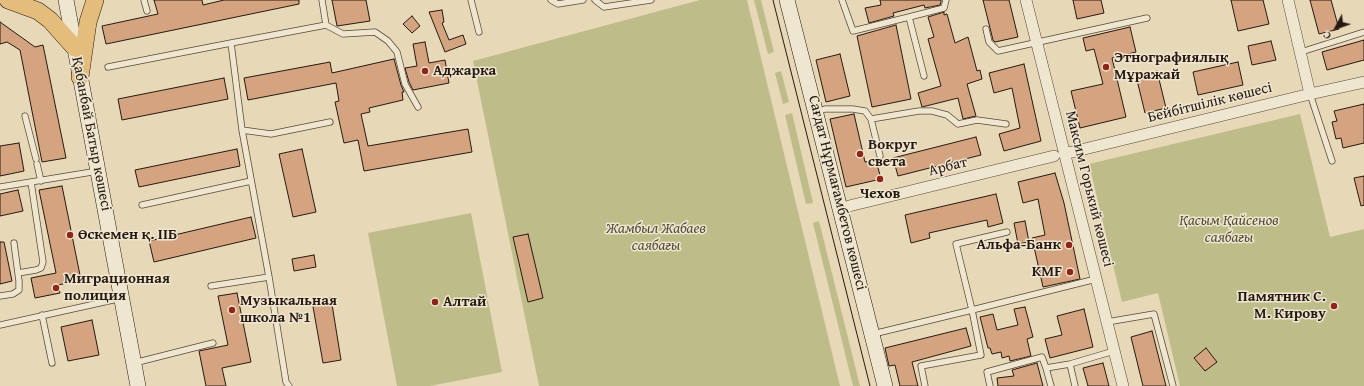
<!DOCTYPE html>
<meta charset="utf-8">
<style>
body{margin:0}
#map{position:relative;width:1364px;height:386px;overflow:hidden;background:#e7d8b7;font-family:"Gentium Book Plus",serif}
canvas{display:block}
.north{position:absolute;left:1316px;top:8px;width:40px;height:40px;-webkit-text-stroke:3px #efe6d0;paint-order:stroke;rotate:229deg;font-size:11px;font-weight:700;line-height:16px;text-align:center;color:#271911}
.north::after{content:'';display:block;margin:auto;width:14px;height:18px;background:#271911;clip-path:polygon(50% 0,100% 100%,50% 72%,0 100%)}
</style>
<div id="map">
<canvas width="1364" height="386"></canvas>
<div class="north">С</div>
</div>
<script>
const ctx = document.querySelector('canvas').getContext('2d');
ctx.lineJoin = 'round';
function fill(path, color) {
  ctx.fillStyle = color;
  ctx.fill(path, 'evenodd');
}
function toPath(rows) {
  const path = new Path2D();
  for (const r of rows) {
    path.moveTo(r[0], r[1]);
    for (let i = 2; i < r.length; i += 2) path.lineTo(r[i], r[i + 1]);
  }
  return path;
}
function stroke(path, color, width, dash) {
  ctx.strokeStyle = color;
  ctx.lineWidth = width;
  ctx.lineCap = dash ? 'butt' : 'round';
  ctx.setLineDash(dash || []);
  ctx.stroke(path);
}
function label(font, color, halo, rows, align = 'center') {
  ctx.font = font + ' "Gentium Book Plus",serif';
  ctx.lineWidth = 3;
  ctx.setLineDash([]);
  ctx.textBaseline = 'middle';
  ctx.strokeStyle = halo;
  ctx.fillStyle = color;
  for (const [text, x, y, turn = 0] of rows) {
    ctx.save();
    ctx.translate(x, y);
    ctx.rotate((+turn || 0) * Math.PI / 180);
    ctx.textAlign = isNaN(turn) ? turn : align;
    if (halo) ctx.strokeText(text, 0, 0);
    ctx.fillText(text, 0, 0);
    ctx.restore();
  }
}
const green = toPath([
 [700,0,747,0,840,386,539,386,473,61],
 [754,0,761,0,774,52,768,54],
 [781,71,789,102,783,104,775,73],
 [792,113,813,203,806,204,785,115],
 [1300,114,1330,237,1364,229,1364,386,1180,386,1158,293,1122,302,1089,164],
 [471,213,502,372,430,386,397,386,368,233],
 [819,221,860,386,853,386,813,223]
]);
const building = toPath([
 [154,0,202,0,203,5,224,0,299,0,299,4,106,44,102,26,158,14,154,0],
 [332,0,366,0,370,21,337,26,332,0],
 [880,0,941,0,941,2,940,5,925,8,924,5,893,13,894,16,869,23,865,8,881,5,880,0],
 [983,0,1009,0,1018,37,995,42,993,40,983,0],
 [1073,0,1101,0,1104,13,1077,19,1073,0],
 [1231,0,1263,0,1269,24,1238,31,1231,0],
 [1310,0,1331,0,1339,29,1319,34,1310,0],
 [442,10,444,22,442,23,449,40,463,35,466,44,445,52,429,12,442,10],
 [944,12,944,15,947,14,955,43,968,37,977,71,980,70,982,79,967,84,976,116,963,119,958,98,922,107,918,93,941,86,928,39,934,37,928,17,944,12],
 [412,16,420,26,412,33,403,24,412,16],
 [0,22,35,47,43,45,66,158,42,162,20,50,7,42,0,44,0,22],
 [896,25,911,99,872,107,857,36,896,25],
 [1130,27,1136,52,1112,58,1126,117,1080,128,1071,91,1103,84,1094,49,1086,51,1083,38,1130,27],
 [1364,40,1364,60,1327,70,1322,52,1364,40],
 [1271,41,1276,60,1252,65,1248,46,1271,41],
 [425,42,429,63,445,60,449,83,413,90,409,82,405,68,417,66,413,44,425,42],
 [840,54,850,96,826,102,816,60,840,54],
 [394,59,401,85,404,92,402,92,403,100,369,108,370,112,361,114,368,146,468,129,472,152,364,171,358,140,344,143,335,102,339,101,336,83,248,100,244,78,330,62,332,73,394,59],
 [1238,62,1243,85,1198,95,1193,72,1238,62],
 [1024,64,1041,141,1004,151,999,134,1020,128,1012,88,994,93,989,73,1024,64],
 [1157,71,1166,108,1145,113,1136,76,1157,71],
 [224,78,228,99,122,120,118,99,224,78],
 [1364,104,1364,143,1343,148,1341,138,1336,139,1332,122,1337,121,1334,111,1364,104],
 [854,114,865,162,876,160,881,179,846,187,830,119,854,114],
 [976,137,981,155,898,176,893,158,976,137],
 [19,143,24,171,0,176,0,146,19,143],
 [237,149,240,166,139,187,135,170,237,149],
 [302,149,316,212,293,217,279,154,302,149],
 [1055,173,1064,203,1080,279,1043,287,1032,238,1045,235,1038,199,1023,203,1018,182,1055,173],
 [1364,176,1364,205,1361,206,1354,178,1364,176],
 [62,186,81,280,58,285,60,293,35,298,31,278,56,273,39,190,62,186],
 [18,190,23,211,0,216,0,194,18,190],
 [996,194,1003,223,988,227,987,220,929,233,930,238,911,243,905,215,996,194],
 [251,217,256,238,154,262,149,241,251,217],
 [1025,221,1029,242,1018,244,1014,223,1025,221],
 [528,234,543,298,528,302,513,237,528,234],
 [0,242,4,242,12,281,0,284,0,242],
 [314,255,316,267,294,271,292,259,314,255],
 [237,293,251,362,222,368,226,386,206,386,199,351,228,345,218,296,237,293],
 [331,298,341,360,323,363,312,301,331,298],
 [1025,307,1033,337,1027,339,1031,356,1010,361,1009,356,1002,358,1001,352,992,354,990,348,988,348,980,317,993,314,997,330,1018,325,1014,309,1025,307],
 [1084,309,1093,347,1050,358,1045,339,1062,335,1057,316,1084,309],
 [92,320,99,355,68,361,61,327,92,320],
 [966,328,971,346,912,362,918,386,900,386,895,365,889,366,885,348,966,328],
 [1152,331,1166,386,1143,386,1131,337,1152,331],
 [1206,348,1217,362,1205,371,1194,358,1206,348],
 [1037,363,1043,386,998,386,997,378,1014,376,1012,370,1037,363],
 [1103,363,1109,386,1088,386,1083,368,1103,363]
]);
const lane = toPath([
 [144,0,147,11],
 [471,0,479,32],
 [551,0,558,4,583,0],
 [595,0,604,7,651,0],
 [842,0,853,31,909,17,924,76],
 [909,17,944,8,946,0],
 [326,25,343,34,375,32,388,41,397,52,405,84,418,107],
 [986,29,989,42,998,51,1147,18],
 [1301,52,1364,32],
 [108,67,231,43],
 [1310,94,1332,161],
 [816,112,825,109,853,109,865,111,871,119,919,111,932,111,947,115,958,124,977,120,1006,124],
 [25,116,36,159],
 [871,119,880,156],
 [242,130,271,134,330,122],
 [37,164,41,181],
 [0,187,98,171],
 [142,205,251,181],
 [1007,232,956,244,972,310,1096,279],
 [18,273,36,270,41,268,43,262,31,182],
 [269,277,242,130,231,43,326,25,322,0],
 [211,286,269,277,286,382,289,386],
 [0,296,13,294,19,290,19,281,14,243],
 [42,315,52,363],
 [1107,322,1154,314,1173,386],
 [0,325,122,298],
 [873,334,972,310,981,355,921,366,925,386],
 [134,363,213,343],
 [1070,364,1075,386],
 [1046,368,1051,386],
 [990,386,987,372,1042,357,1046,368,1070,364,1114,351]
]);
const street = toPath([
 [1026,0,1123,386],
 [1288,0,1310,94],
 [1064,154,1310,94,1364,82],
 [849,206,1054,156]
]);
const secondary = toPath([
 [66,0,138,386],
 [787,0,885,386]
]);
const primary = toPath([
 [8,0,38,11,50,20,75,48],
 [80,77,88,22,95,0]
]);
const tram = toPath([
 [773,0,870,386]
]);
const markers = [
 [1106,67,4,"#8f2418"],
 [425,71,4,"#8f2418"],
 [860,154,4,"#8f2418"],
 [880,179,4,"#8f2418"],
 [70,235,4,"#8f2418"],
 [1069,245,4,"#8f2418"],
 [1070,272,4,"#8f2418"],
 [56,288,4,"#8f2418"],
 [435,302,4,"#8f2418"],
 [1334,306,4,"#8f2418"],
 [232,310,4,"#8f2418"]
];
const poiNames = [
 ["Этнографиялық",1114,58],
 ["Мұражай",1114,75],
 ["Аджарка",433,71],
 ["Вокруг",868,145],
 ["света",868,162],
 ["Чехов",880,194,"center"],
 ["Өскемен қ. ІІБ",78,235],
 ["Альфа-Банк",1061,245,"right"],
 ["KMF",1062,272,"right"],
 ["Миграционная",64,279],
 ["полиция",64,296],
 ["Памятник С.",1326,297,"right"],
 ["М. Кирову",1326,314,"right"],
 ["Музыкальная",240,301],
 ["школа №1",240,318],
 ["Алтай",443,302]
];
const streetNames = [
 ["Бейбітшілік көшесі",1210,103,-14],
 ["Қабанбай Батыр көшесі",91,134,79],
 ["Арбат",948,167,-14],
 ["Максим Горький көшесі",1089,189,76],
 ["Сағдат Нұрмағамбетов көшесі",837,193,76]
];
const parkNames = [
 ["Қасым Қайсенов",1229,221],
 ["саябағы",1229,238],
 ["Жамбыл Жабаев",656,229],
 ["саябағы",656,246]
];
fill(green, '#bebc89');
fill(building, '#d4a380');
stroke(building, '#271911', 1);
stroke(lane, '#57493a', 7);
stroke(street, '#57493a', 12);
stroke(secondary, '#271911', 16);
stroke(primary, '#271911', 18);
stroke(lane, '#efe6d0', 5.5);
stroke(street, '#efe6d0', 11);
stroke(secondary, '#efe6d0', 15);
stroke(primary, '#e4bc7c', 17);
stroke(tram, '#271911', 1);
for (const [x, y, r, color] of markers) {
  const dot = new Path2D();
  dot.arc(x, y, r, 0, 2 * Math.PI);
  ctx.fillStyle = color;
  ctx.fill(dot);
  stroke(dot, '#efe6d0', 1.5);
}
label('bold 15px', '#271911', '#efe6d0', poiNames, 'left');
label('15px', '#271911', '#efe6d0', streetNames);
label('italic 15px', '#544a35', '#efe6d0', parkNames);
</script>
